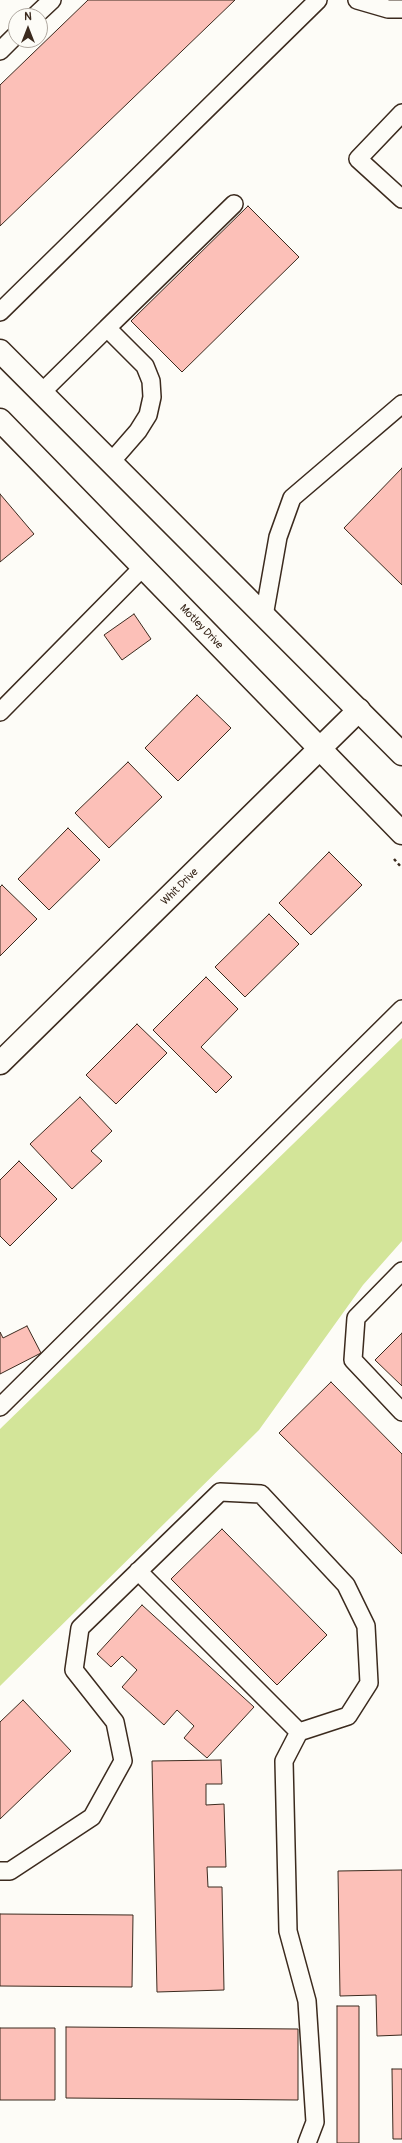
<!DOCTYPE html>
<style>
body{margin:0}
#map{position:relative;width:402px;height:2143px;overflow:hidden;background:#fdfcf7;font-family:Pangolin,sans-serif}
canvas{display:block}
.north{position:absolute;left:8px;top:8px;width:40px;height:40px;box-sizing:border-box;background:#fdfcf7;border:1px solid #afa8a0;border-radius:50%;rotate:0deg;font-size:11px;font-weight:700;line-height:16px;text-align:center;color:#3b2a1e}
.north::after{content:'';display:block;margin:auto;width:14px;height:18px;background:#3b2a1e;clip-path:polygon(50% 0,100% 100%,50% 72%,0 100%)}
</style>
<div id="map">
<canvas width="402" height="2143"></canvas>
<div class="north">N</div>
</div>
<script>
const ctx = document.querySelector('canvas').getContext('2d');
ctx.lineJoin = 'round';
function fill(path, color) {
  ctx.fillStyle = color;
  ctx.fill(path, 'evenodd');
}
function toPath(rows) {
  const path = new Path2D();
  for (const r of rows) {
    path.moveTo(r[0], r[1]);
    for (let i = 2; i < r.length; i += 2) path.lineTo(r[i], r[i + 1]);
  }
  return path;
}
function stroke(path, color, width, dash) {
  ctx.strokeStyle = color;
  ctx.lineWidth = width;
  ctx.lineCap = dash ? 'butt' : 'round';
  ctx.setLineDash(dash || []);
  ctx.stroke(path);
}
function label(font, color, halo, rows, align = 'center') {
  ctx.font = font + ' Pangolin,sans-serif';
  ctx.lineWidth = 3;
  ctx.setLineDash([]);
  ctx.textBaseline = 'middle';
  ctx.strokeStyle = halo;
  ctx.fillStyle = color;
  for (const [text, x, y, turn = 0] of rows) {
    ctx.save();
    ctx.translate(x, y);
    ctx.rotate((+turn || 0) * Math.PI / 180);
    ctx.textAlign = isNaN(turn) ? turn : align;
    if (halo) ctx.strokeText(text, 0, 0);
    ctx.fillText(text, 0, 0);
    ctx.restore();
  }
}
const green = toPath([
 [402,1038,402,1241,363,1285,259,1430,0,1686,0,1429]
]);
const building = toPath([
 [88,0,235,0,0,226,0,85,88,0],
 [248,206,299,257,182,372,131,321,248,206],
 [402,468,402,585,344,528,402,468],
 [0,494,34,534,0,562,0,494],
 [134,614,151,639,122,660,104,635,134,614],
 [197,695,231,728,178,781,145,748,197,695],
 [128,762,162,797,109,848,75,813,128,762],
 [68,828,100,860,49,910,18,879,68,828],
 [329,852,362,885,311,935,279,903,329,852],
 [2,885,37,919,0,956,0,887,2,885],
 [269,914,299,944,245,997,215,967,269,914],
 [206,977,238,1009,201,1047,232,1077,216,1093,153,1030,206,977],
 [137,1024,167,1053,116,1104,86,1075,137,1024],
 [80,1097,112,1131,91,1151,102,1161,72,1189,30,1144,80,1097],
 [19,1161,57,1199,10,1246,0,1236,0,1180,19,1161],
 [27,1326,41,1353,0,1374,0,1332,3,1338,27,1326],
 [402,1333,402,1386,375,1360,402,1333],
 [331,1382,402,1454,402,1554,279,1433,331,1382],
 [222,1529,327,1635,277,1685,171,1579,222,1529],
 [142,1605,254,1707,207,1758,184,1738,194,1726,177,1710,164,1725,122,1687,137,1670,122,1656,111,1667,97,1654,142,1605],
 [23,1700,71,1751,0,1819,0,1722,23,1700],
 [221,1760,222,1784,206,1784,206,1805,224,1804,226,1867,207,1867,208,1887,222,1887,224,1990,157,1992,152,1761,221,1760],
 [402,1870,402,2035,377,2036,376,1995,340,1996,338,1871,402,1870],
 [0,1914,133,1915,132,1987,0,1986,0,1914],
 [337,2006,359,2006,359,2143,337,2143,337,2006],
 [66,2027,298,2029,298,2100,66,2098,66,2027],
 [0,2028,55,2028,55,2100,0,2100,0,2028],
 [392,2069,402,2069,402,2139,393,2139,392,2069]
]);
const path = toPath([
 [394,859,402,868]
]);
const lane = toPath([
 [357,0,388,9,402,9],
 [35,16,52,0],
 [0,51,16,35],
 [402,113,358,159,402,199],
 [0,312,318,0],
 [107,328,234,204],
 [41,393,107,328,145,366,151,381,152,397,148,415,138,431,111,462],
 [264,616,278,537,292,498,402,404],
 [0,712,143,567],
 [402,1271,356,1318,353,1360,402,1412],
 [0,1407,402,1009],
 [138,1571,299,1732],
 [0,1871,10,1871,92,1817,123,1761,115,1722,74,1670,80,1628,220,1492,261,1494,346,1585,366,1626,369,1683,348,1716,299,1732,284,1761,288,1931,307,2001,315,2122,307,2143]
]);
const street = toPath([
 [0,1063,359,710]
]);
const secondary = toPath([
 [0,351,402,754],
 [0,420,402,833]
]);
const streetNames = [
 ["Motley Drive",201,627,46],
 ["Whit Drive",180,887,-45]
];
fill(green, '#d3e599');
fill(building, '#fcc0b8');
stroke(building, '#3b2a1e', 1);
stroke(lane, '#3b2a1e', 20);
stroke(street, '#3b2a1e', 25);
stroke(secondary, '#3b2a1e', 25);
stroke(path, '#3b2a1e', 2.5, [3, 3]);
stroke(lane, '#fdfcf7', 17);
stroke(street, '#fdfcf7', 22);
stroke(secondary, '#fdfcf7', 22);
label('11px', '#3b2a1e', '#fdfcf7', streetNames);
</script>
